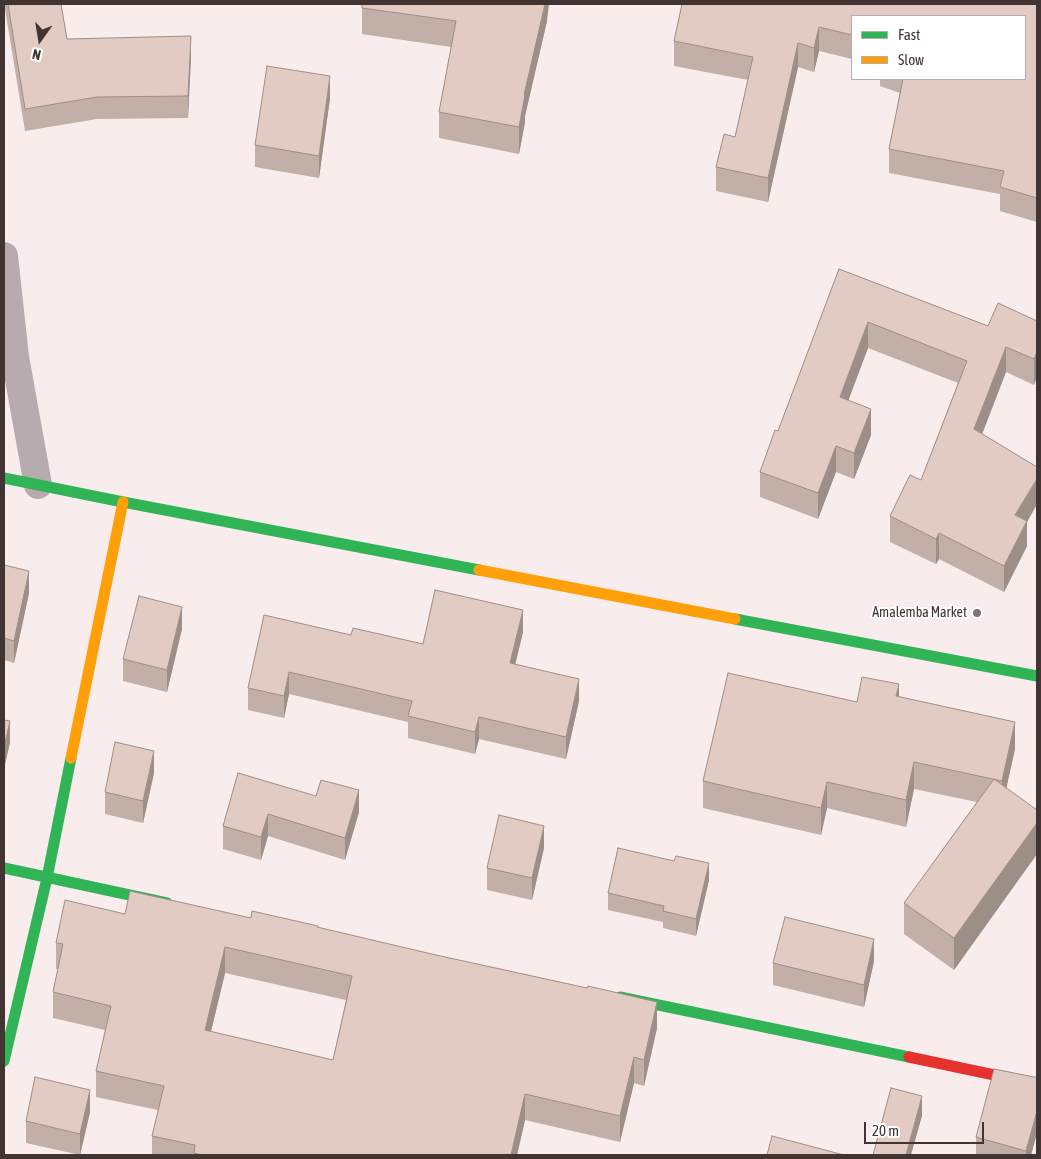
<!DOCTYPE html>
<style>
body{margin:0}
#map{position:relative;width:1041px;height:1159px;overflow:hidden;background:#f9ecec;font-family:"Asap Condensed",sans-serif}
canvas{display:block}
.frame{position:absolute;inset:0;border:5px solid #423433;pointer-events:none}
.legend{position:absolute;left:851px;top:15px;width:175px;height:65px;box-sizing:border-box;background:#fff;border:1px solid #b3aead;margin:0;padding:6px 9px;list-style:none;font-size:15px;color:#423433}
.legend li{display:flex;align-items:center;gap:10px;height:25px}
.legend b{width:25px;border:1px solid #b3aead}
.north{position:absolute;left:15px;top:15px;width:50px;height:50px;-webkit-text-stroke:4px #fff;paint-order:stroke;rotate:193deg;font-size:14px;font-weight:700;line-height:20px;text-align:center;color:#423433}
.north::after{content:'';display:block;margin:auto;width:18px;height:22px;background:#423433;clip-path:polygon(50% 0,100% 100%,50% 72%,0 100%)}
.scale{position:absolute;left:864px;top:1122px;width:120px;height:22px;box-sizing:border-box;border:2px solid #423433;border-top:0;padding-left:6px;font-size:15px;line-height:18px;white-space:nowrap;color:#423433;-webkit-text-stroke:4px #fff;paint-order:stroke}
</style>
<div id="map">
<canvas width="1041" height="1159"></canvas>
<div class="frame"></div>
<ul class="legend">
<li><b style="height:6px;background:#30b455"></b>Fast</li>
<li><b style="height:6px;background:#ff9f0a"></b>Slow</li>
</ul>
<div class="north">N</div>
<div class="scale">20 m</div>
</div>
<script>
const ctx = document.querySelector('canvas').getContext('2d');
ctx.lineJoin = 'round';
function toPath(rows) {
  const path = new Path2D();
  for (const r of rows) {
    path.moveTo(r[0], r[1]);
    for (let i = 2; i < r.length; i += 2) path.lineTo(r[i], r[i + 1]);
  }
  return path;
}
function stroke(path, color, width, dash) {
  ctx.strokeStyle = color;
  ctx.lineWidth = width;
  ctx.lineCap = dash ? 'butt' : 'round';
  ctx.setLineDash(dash || []);
  ctx.stroke(path);
}
function fill(path, color) {
  ctx.fillStyle = color;
  ctx.fill(path, 'evenodd');
}
function label(font, color, halo, rows, align = 'center') {
  ctx.font = font + ' "Asap Condensed",sans-serif';
  ctx.lineWidth = 4;
  ctx.setLineDash([]);
  ctx.textBaseline = 'middle';
  ctx.strokeStyle = halo;
  ctx.fillStyle = color;
  for (const [text, x, y, turn = 0] of rows) {
    ctx.save();
    ctx.translate(x, y);
    ctx.rotate((+turn || 0) * Math.PI / 180);
    ctx.textAlign = isNaN(turn) ? turn : align;
    if (halo) ctx.strokeText(text, 0, 0);
    ctx.fillText(text, 0, 0);
    ctx.restore();
  }
}
const street = toPath([
 [4,256,15,357,38,485]
]);
const fast = toPath([
 [4,478,123,502,479,570],
 [735,619,1037,676],
 [4,868,167,903],
 [620,997,909,1057],
 [4,1061,47,878,71,758]
]);
const slow = toPath([
 [479,570,735,619],
 [71,758,123,502]
]);
const jam = toPath([
 [909,1057,1037,1084]
]);
const wall = toPath([
 [5,4,61,4,67,39,191,58,188,118,97,119,25,131,5,9],
 [682,4,1037,4,1037,222,1000,211,1000,194,889,173,889,149,900,93,880,86,880,79,1025,79,1025,16,852,16,852,59,819,51,814,72,798,67,768,202,716,191,716,167,724,134,735,137,748,80,674,66,674,41],
 [362,8,547,21,525,116,525,122,519,154,439,138,439,112,451,47,362,34],
 [330,98,319,178,255,167,255,145],
 [839,269,988,326,1037,321,1034,385,1006,372,982,434,1037,467,1037,504,1027,522,1027,546,1004,592,939,559,936,564,890,542,890,516,921,480,958,383,868,348,848,400,871,435,854,479,836,472,818,519,760,497,760,472,778,431],
 [4,565,29,593,14,663,4,660],
 [182,629,167,692,123,681,123,659],
 [523,632,515,665,579,701,566,759,479,739,475,754,408,738,408,722,289,694,284,718,248,710,248,688,351,635,423,644],
 [899,697,1015,749,1006,788,1037,810,1037,854,954,970,904,934,904,903,977,802,914,789,906,827,827,808,821,835,703,808,703,781,857,702],
 [154,773,143,823,105,814,105,792],
 [238,773,359,812,345,860,268,836,261,860,223,849,223,826],
 [544,848,532,900,487,890,487,868],
 [709,880,696,936,663,928,663,922,608,910,608,893],
 [125,914,251,918,318,928,657,1028,644,1086,634,1083,620,1142,525,1120,517,1155,152,1155,152,1136,158,1110,96,1097,96,1071,105,1030,53,1018,53,992,58,969,56,969,56,943],
 [225,973,346,1000,333,1060,211,1032],
 [874,961,864,1007,773,985,773,963],
 [1034,1077,1037,1077,1037,1133,1031,1155,976,1155,976,1137],
 [90,1112,80,1155,26,1143,26,1121]
]);
const shadedWall = toPath([
 [545,4,549,4,547,21,525,116,525,122,519,154,519,127,524,95],
 [819,27,819,51,814,72,814,48],
 [191,36,191,58,188,118,188,96],
 [798,43,798,67,768,202,768,178],
 [330,76,330,98,319,178,319,156],
 [868,322,868,348,840,423,840,397],
 [1006,347,1006,372,974,455,974,429],
 [1037,351,1037,377,1034,385,1034,359],
 [871,409,871,435,854,479,854,453],
 [836,446,836,472,818,519,818,493],
 [1037,479,1037,504,1027,522,1027,546,1004,592,1004,566,1015,515],
 [939,533,939,559,936,564,936,539],
 [29,571,29,593,14,663,14,641],
 [182,607,182,629,167,692,167,670],
 [523,610,523,632,510,686,510,663],
 [289,672,289,694,284,718,284,696],
 [579,679,579,701,566,759,566,737],
 [899,684,899,711,896,696],
 [479,717,479,739,475,754,475,732],
 [10,721,10,743,4,769,4,747],
 [1015,722,1015,749,1002,808,1002,781],
 [154,751,154,773,143,823,143,801],
 [914,762,914,789,906,827,906,800],
 [827,782,827,808,821,835,821,808],
 [359,790,359,812,345,860,345,838],
 [268,814,268,836,261,860,261,837],
 [1037,823,1037,854,954,970,954,938],
 [544,826,544,848,532,900,532,878],
 [709,863,709,880,696,936,696,919],
 [874,939,874,961,864,1007,864,985],
 [225,947,225,973,205,1056,205,1030],
 [657,1002,657,1028,644,1086,644,1060],
 [634,1057,634,1083,620,1142,620,1116],
 [90,1090,90,1112,80,1155,80,1134],
 [525,1094,525,1120,517,1155,511,1155],
 [922,1096,922,1116,911,1155,906,1155],
 [1037,1111,1037,1133,1031,1155,1026,1155,1026,1151]
]);
const building = toPath([
 [8,4,61,4,67,39,191,36,188,96,97,97,25,109,8,4],
 [362,4,545,4,524,95,525,95,519,127,439,112,456,21,362,8,362,4],
 [682,4,1037,4,1037,198,1000,187,1004,171,889,149,903,79,1025,79,1025,16,852,16,852,35,819,27,814,48,798,43,768,178,716,167,724,134,735,137,753,57,674,41,682,4],
 [267,66,330,76,319,156,255,145,267,66],
 [839,269,988,326,998,303,1037,321,1037,351,1034,359,1006,347,974,429,1037,467,1037,479,1015,515,1027,521,1004,566,939,533,936,539,890,516,910,475,921,480,967,361,868,322,840,397,871,409,854,453,836,446,818,493,760,472,775,430,778,431,839,269],
 [4,565,29,571,14,641,4,638,4,565],
 [435,590,523,610,510,663,579,679,566,737,479,717,475,732,408,716,412,701,289,672,284,696,248,688,264,615,351,635,353,628,423,644,435,590],
 [139,596,182,607,167,670,123,659,139,596],
 [728,673,857,702,862,677,899,684,896,696,1015,722,1002,781,914,762,906,800,827,782,821,808,703,781,728,673],
 [4,720,10,721,4,747,4,720],
 [115,742,154,751,143,801,105,792,115,742],
 [238,773,316,796,321,780,359,790,345,838,268,814,261,837,223,826,238,773],
 [994,779,1037,810,1037,823,954,938,904,903,994,779],
 [499,815,544,826,532,878,487,868,499,815],
 [618,848,674,861,676,856,709,863,696,919,663,911,664,906,608,893,618,848],
 [130,891,251,918,252,911,318,926,317,927,436,955,587,988,588,986,657,1002,644,1060,634,1057,620,1116,525,1094,511,1155,202,1155,194,1153,195,1145,152,1136,164,1086,96,1071,111,1006,53,992,63,944,56,943,65,900,125,914,130,891],
 [225,947,352,976,333,1060,205,1030,225,947],
 [785,917,874,939,864,985,773,963,785,917],
 [994,1069,1034,1077,1037,1077,1037,1111,1026,1151,976,1137,994,1069],
 [35,1077,90,1090,80,1134,26,1121,35,1077],
 [891,1088,922,1096,906,1155,873,1155,891,1088],
 [772,1136,844,1155,767,1155,772,1136]
]);
const markers = [
 [977,613,5,"#827474"]
];
const poiNames = [
 ["Amalemba Market",967,613]
];
stroke(street, '#b8abb0', 28);
stroke(fast, '#30b455', 11);
stroke(slow, '#ff9f0a', 11);
stroke(jam, '#e5322d', 11);
fill(wall, '#c2afa7');
fill(shadedWall, '#9e8e88');
fill(building, '#e2cbc2');
stroke(building, '#9e8e88', 1);
for (const [x, y, r, color] of markers) {
  const dot = new Path2D();
  dot.arc(x, y, r, 0, 2 * Math.PI);
  ctx.fillStyle = color;
  ctx.fill(dot);
  stroke(dot, '#fff', 2);
}
label('14px', '#423433', '#fff', poiNames, 'right');
</script>
